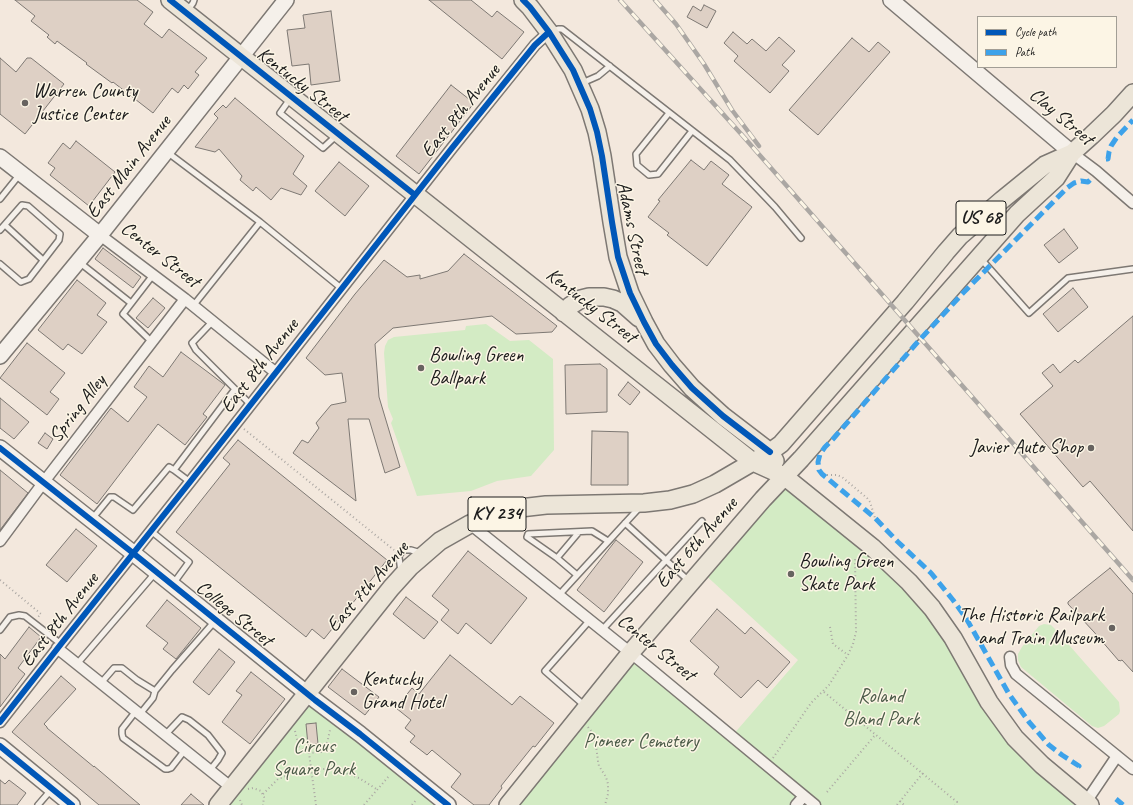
<!DOCTYPE html>
<style>
body{margin:0}
#map{position:relative;width:1133px;height:805px;overflow:hidden;background:#f3e8dd;font-family:Caveat,sans-serif}
canvas{display:block}
.legend{position:absolute;left:977px;top:16px;width:140px;height:52px;box-sizing:border-box;background:#fcf5e5;border:1px solid #a29e95;margin:0;padding:5px 7px;list-style:none;font-size:12px;color:#1c1c1c}
.legend li{display:flex;align-items:center;gap:8px;height:20px}
.legend b{width:20px;border:1px solid #a29e95}
</style>
<div id="map">
<canvas width="1133" height="805"></canvas>
<ul class="legend">
<li><b style="height:5px;background:#0057b8"></b>Cycle path</li>
<li><b style="height:5px;background:#3da2ea"></b>Path</li>
</ul>
</div>
<script>
const ctx = document.querySelector('canvas').getContext('2d');
ctx.lineJoin = 'round';
function fill(path, color) {
  ctx.fillStyle = color;
  ctx.fill(path, 'evenodd');
}
function toPath(rows) {
  const path = new Path2D();
  for (const r of rows) {
    path.moveTo(r[0], r[1]);
    for (let i = 2; i < r.length; i += 2) path.lineTo(r[i], r[i + 1]);
  }
  return path;
}
function stroke(path, color, width, dash) {
  ctx.strokeStyle = color;
  ctx.lineWidth = width;
  ctx.lineCap = dash ? 'butt' : 'round';
  ctx.setLineDash(dash || []);
  ctx.stroke(path);
}
function label(font, color, halo, rows, align = 'center') {
  ctx.font = font + ' Caveat,sans-serif';
  ctx.lineWidth = 3;
  ctx.setLineDash([]);
  ctx.textBaseline = 'middle';
  ctx.strokeStyle = halo;
  ctx.fillStyle = color;
  for (const [text, x, y, turn = 0] of rows) {
    ctx.save();
    ctx.translate(x, y);
    ctx.rotate((+turn || 0) * Math.PI / 180);
    ctx.textAlign = isNaN(turn) ? turn : align;
    if (halo) ctx.strokeText(text, 0, 0);
    ctx.fillText(text, 0, 0);
    ctx.restore();
  }
}
const green = toPath([
 [486,324,510,341,529,340,553,359,554,450,531,476,497,481,471,491,417,496,391,423,393,419,388,407,384,353,385,346,388,340,394,337,465,330,466,326],
 [784,476,914,587,989,702,1084,805,816,805,804,795,796,805,508,805,632,651,732,736,798,660,701,571],
 [1044,624,1051,625,1055,629,1119,702,1120,711,1119,714,1104,726,1098,728,1092,726,1021,667,1018,660,1018,654,1022,647,1039,626],
 [307,693,448,805,218,805]
]);
const building = toPath([
 [15,0,137,0,153,12,144,24,162,38,169,29,207,58,195,72,199,75,188,89,184,85,178,93,172,88,153,113,113,82,112,83,86,64,87,63,57,41,55,44,47,37,49,35,31,21,35,16,15,0],
 [429,0,471,0,492,17,497,11,524,32,502,59,429,0],
 [704,5,716,11,707,28,687,17,693,6,701,11,704,5],
 [331,11,340,81,311,85,309,64,292,66,287,30,305,28,303,15,331,11],
 [733,32,747,44,752,39,766,51,779,37,795,51,782,65,789,71,770,93,734,61,738,56,724,43,733,32],
 [852,38,869,52,878,42,890,52,818,135,789,110,852,38],
 [0,58,16,72,27,58,31,58,64,84,25,134,0,114,0,58],
 [451,85,474,103,419,174,396,156,451,85],
 [235,98,304,156,293,174,307,186,301,195,281,188,271,200,256,187,253,191,240,180,242,176,219,149,215,152,195,147,218,118,214,114,223,105,226,108,235,98],
 [76,141,115,172,89,206,50,175,55,168,48,163,63,143,70,149,76,141],
 [691,160,704,170,711,161,729,175,722,184,752,207,707,266,667,235,669,233,648,217,660,201,658,200,691,160],
 [339,162,369,186,345,216,315,191,339,162],
 [1064,229,1078,248,1059,263,1044,245,1064,229],
 [103,248,141,277,133,288,95,259,103,248],
 [464,254,557,326,552,332,516,334,492,316,393,328,375,344,379,397,400,467,385,473,369,419,348,419,356,501,293,453,302,440,308,443,319,428,316,423,331,405,346,402,342,373,325,375,306,358,355,294,384,260,407,277,420,275,420,279,448,271,464,254],
 [77,280,106,303,97,315,107,322,82,354,68,344,63,350,38,330,77,280],
 [1073,288,1088,307,1058,332,1043,314,1073,288],
 [153,298,165,308,148,328,136,318,153,298],
 [1133,316,1133,531,1090,481,1083,487,1020,414,1053,386,1042,373,1053,364,1060,373,1075,360,1078,363,1133,316],
 [27,343,65,373,50,392,59,399,47,415,0,378,27,343],
 [181,352,225,385,203,414,207,417,185,445,158,424,97,504,60,475,111,408,128,422,147,397,134,387,149,366,163,377,181,352],
 [600,364,607,369,607,412,566,414,565,365,600,364],
 [628,382,640,392,630,405,618,395,628,382],
 [0,398,29,422,14,439,0,428,0,398],
 [592,431,628,432,628,485,591,485,592,431],
 [45,433,53,439,47,449,38,443,45,433],
 [238,440,387,560,324,639,312,629,306,637,176,532,230,464,223,458,238,440],
 [0,470,28,493,0,530,0,470],
 [76,529,97,546,67,582,46,565,76,529],
 [616,540,643,562,604,612,577,590,616,540],
 [468,551,527,598,491,644,466,623,458,634,441,620,449,610,432,596,468,551],
 [1110,568,1133,594,1133,672,1122,660,1120,661,1119,660,1119,661,1094,632,1068,604,1068,602,1085,588,1110,568],
 [406,597,438,622,424,639,393,614,406,597],
 [167,600,201,628,176,659,163,649,168,643,146,626,167,600],
 [717,609,745,634,751,627,790,662,767,688,758,680,741,698,714,674,719,667,690,641,717,609],
 [29,627,41,637,18,668,25,674,0,707,0,654,5,659,29,627],
 [219,649,235,662,209,695,193,682,219,649],
 [450,655,512,705,520,696,554,723,535,747,533,746,501,786,502,788,489,805,474,805,451,787,461,774,432,750,427,755,410,742,415,736,405,728,411,720,396,708,412,688,419,694,450,655],
 [342,669,379,697,365,715,328,687,342,669],
 [251,672,285,699,250,744,222,722,242,695,236,691,251,672],
 [61,676,76,689,44,724,47,727,47,728,94,767,94,766,140,805,99,805,12,732,61,676],
 [316,723,318,744,308,745,306,724,316,723],
 [0,780,5,784,9,780,26,793,17,805,0,805,0,780],
 [191,794,204,805,181,805,191,794]
]);
const path = toPath([
 [244,429,394,550],
 [823,475,837,475,842,477,867,498,870,502,875,518],
 [0,580,41,614,38,617],
 [830,627,833,644,848,655],
 [824,692,957,802,955,805],
 [588,727,592,732,595,738,598,761,599,766,606,777,608,784,608,794,605,805],
 [295,731,299,747,305,752,309,753],
 [773,758,811,703,829,685,848,655,853,644,856,632,855,557],
 [248,789,253,788,261,791,264,797,263,805],
 [827,792,876,734],
 [263,794,278,779,294,773,311,769,329,769,345,773,359,778,378,790],
 [240,800,242,805],
 [900,801,904,805],
 [316,805,309,753,321,752,326,748,330,730],
 [364,805,389,776],
 [412,805,417,799],
 [897,805,923,773]
]);
const lane = toPath([
 [187,11,193,3,194,0],
 [552,31,558,29,562,29,730,160,775,207,801,238],
 [582,83,598,76,610,66],
 [290,99,280,113,323,148,337,135],
 [669,113,636,154,637,165,649,175,658,174,692,131],
 [167,152,260,222,193,306],
 [0,199,20,174],
 [260,222,341,288],
 [5,225,43,260],
 [0,230,22,205,28,206,60,234,59,240,29,279,21,282,0,264],
 [981,259,1029,313,1068,278,1133,269],
 [79,262,131,303],
 [212,322,192,343,196,350,250,404],
 [152,342,123,314,153,275],
 [174,470,235,389],
 [92,519,110,497,114,497,133,510,169,467,174,470,190,482],
 [625,523,689,581],
 [151,531,189,562,173,584],
 [557,558,579,532],
 [401,572,399,557,400,554,404,550,411,550,421,553],
 [577,575,557,558,527,537,528,534,592,531,608,541],
 [559,595,639,508],
 [0,630,10,617,19,615,25,616,61,644],
 [602,630,702,521],
 [77,664,156,572],
 [101,683,114,668,122,668,137,680,155,691,153,698,140,714],
 [155,691,172,670,215,621],
 [585,706,545,671,590,620],
 [136,711,122,729,122,734,123,738,165,769,168,769,171,768,185,750],
 [166,734,182,717,189,720,208,735,222,753,218,760,210,770],
 [38,805,51,790]
]);
const street = toPath([
 [1072,153,1096,171,1133,203],
 [100,235,185,299,275,372],
 [470,524,642,662,815,805],
 [0,541,43,483,185,299],
 [57,648,232,788],
 [1010,657,1011,665,1016,674,1133,769],
 [0,722,61,644,190,482,452,148,535,45,549,32],
 [1086,802,1117,756],
 [796,805,804,796]
]);
const secondary = toPath([
 [891,0,1072,153],
 [0,157,100,235],
 [0,356,100,235,286,0],
 [0,448,133,553,315,700,360,734,448,805],
 [0,746,72,805]
]);
const primary = toPath([
 [170,0,753,462,784,476,872,547,909,582,932,608,953,638,989,702,1015,738,1042,765,1090,805],
 [523,0,530,7,549,32,573,70,590,109,597,132,602,156,612,222,618,257,630,293,644,322,656,344,672,365,692,388,723,416,770,452,775,461],
 [564,313,570,306,581,299,589,297,604,297,613,299,622,303,639,318],
 [218,805,391,588,410,567,440,541,470,524,489,516,520,508,546,505,644,503,670,500,693,494,715,484,770,452,781,444,905,302,946,252,960,236,1002,200,1045,165,1072,153],
 [508,805,632,651,763,499,801,459,1017,214,1056,178,1072,153,1091,136,1114,114,1133,93]
]);
const rail = toPath([
 [620,0,742,135,1133,580],
 [655,0,676,24,704,64,732,110,759,146]
]);
const quiet = toPath([
 [1106,159,1108,159,1109,152,1111,146,1117,137,1133,120],
 [1078,767,1079,766,1062,755,1049,745,1029,722,1009,694,966,618,953,600,931,573,898,542,875,518,822,474,819,470,818,462,820,454,825,447,833,439,915,345,963,293,1067,188,1074,183,1081,181,1088,182,1090,180],
 [1116,799,1123,805]
]);
const cycleway = toPath([
 [170,0,415,195],
 [523,0,530,7,549,32,573,70,590,109,597,132,602,156,612,222,618,257,630,293,644,322,656,344,672,365,692,388,723,416,770,452],
 [0,448,133,553,315,700,360,734,448,805],
 [0,722,61,644,190,482,452,148,535,45,549,32],
 [0,746,72,805]
]);
const markers = [
 [25,103,4,"#676360"],
 [421,368,4,"#676360"],
 [1091,448,4,"#676360"],
 [791,574,4,"#676360"],
 [1112,628,4,"#676360"],
 [354,692,4,"#676360"]
];
const shields = [
 [981,218,50],
 [497,514,58]
];
const shieldNames = [
 ["US 68",981,218],
 ["KY 234",497,514]
];
const streetNames = [
 ["Kentucky Street",302,85,38],
 ["East 8th Avenue",461,111,-51],
 ["Clay Street",1061,117,40],
 ["East Main Avenue",129,167,-52],
 ["Adams Street",632,228,78],
 ["Center Street",160,255,38],
 ["Kentucky Street",591,306,38],
 ["East 8th Avenue",260,366,-52],
 ["Spring Alley",78,409,-52],
 ["East 6th Avenue",697,543,-49],
 ["East 7th Avenue",368,587,-49],
 ["College Street",234,614,39],
 ["East 8th Avenue",60,620,-52],
 ["Center Street",656,648,39]
];
const poiNames = [
 ["Warren County",33,92],
 ["Justice Center",33,115],
 ["Bowling Green",429,356],
 ["Ballpark",429,379],
 ["Javier Auto Shop",1083,448,"right"],
 ["Bowling Green",799,562],
 ["Skate Park",799,585],
 ["The Historic Railpark",1104,616,"right"],
 ["and Train Museum",1104,639,"right"],
 ["Kentucky",362,680],
 ["Grand Hotel",362,703]
];
const parkNames = [
 ["Roland",881,697],
 ["Bland Park",881,720],
 ["Pioneer Cemetery",641,742],
 ["Circus",314,747],
 ["Square Park",314,770]
];
fill(green, '#d3ebc4');
fill(building, '#ded0c5');
stroke(building, '#7d7873', 1);
stroke(lane, '#7d7873', 8);
stroke(street, '#7d7873', 13);
stroke(secondary, '#7d7873', 18);
stroke(primary, '#7d7873', 20);
stroke(path, '#aba7a3', 2, [1, 3]);
stroke(lane, '#f5f0ea', 5);
stroke(street, '#f5f0ea', 10);
stroke(secondary, '#f5f0ea', 15);
stroke(primary, '#ece5d8', 17);
stroke(rail, '#aba7a3', 4.5);
stroke(rail, '#fcf5e5', 3, [9]);
stroke(quiet, '#3da2ea', 5, [10, 5]);
stroke(cycleway, '#0057b8', 6);
for (const [x, y, r, color] of markers) {
  const dot = new Path2D();
  dot.arc(x, y, r, 0, 2 * Math.PI);
  ctx.fillStyle = color;
  ctx.fill(dot);
  stroke(dot, '#fcf5e5', 1.5);
}
for (const [x, y, w] of shields) {
  const box = new Path2D();
  box.roundRect(x - w / 2, y - 17, w, 34, 3);
  ctx.fillStyle = '#fcf5e5';
  ctx.fill(box);
  stroke(box, '#1c1c1c', 1);
}
label('bold 19px', '#1c1c1c', null, shieldNames);
label('20px', '#1c1c1c', '#fcf5e5', streetNames);
label('20px', '#1c1c1c', '#fcf5e5', poiNames, 'left');
label('20px', '#4b5b48', '#fcf5e5', parkNames);
</script>
